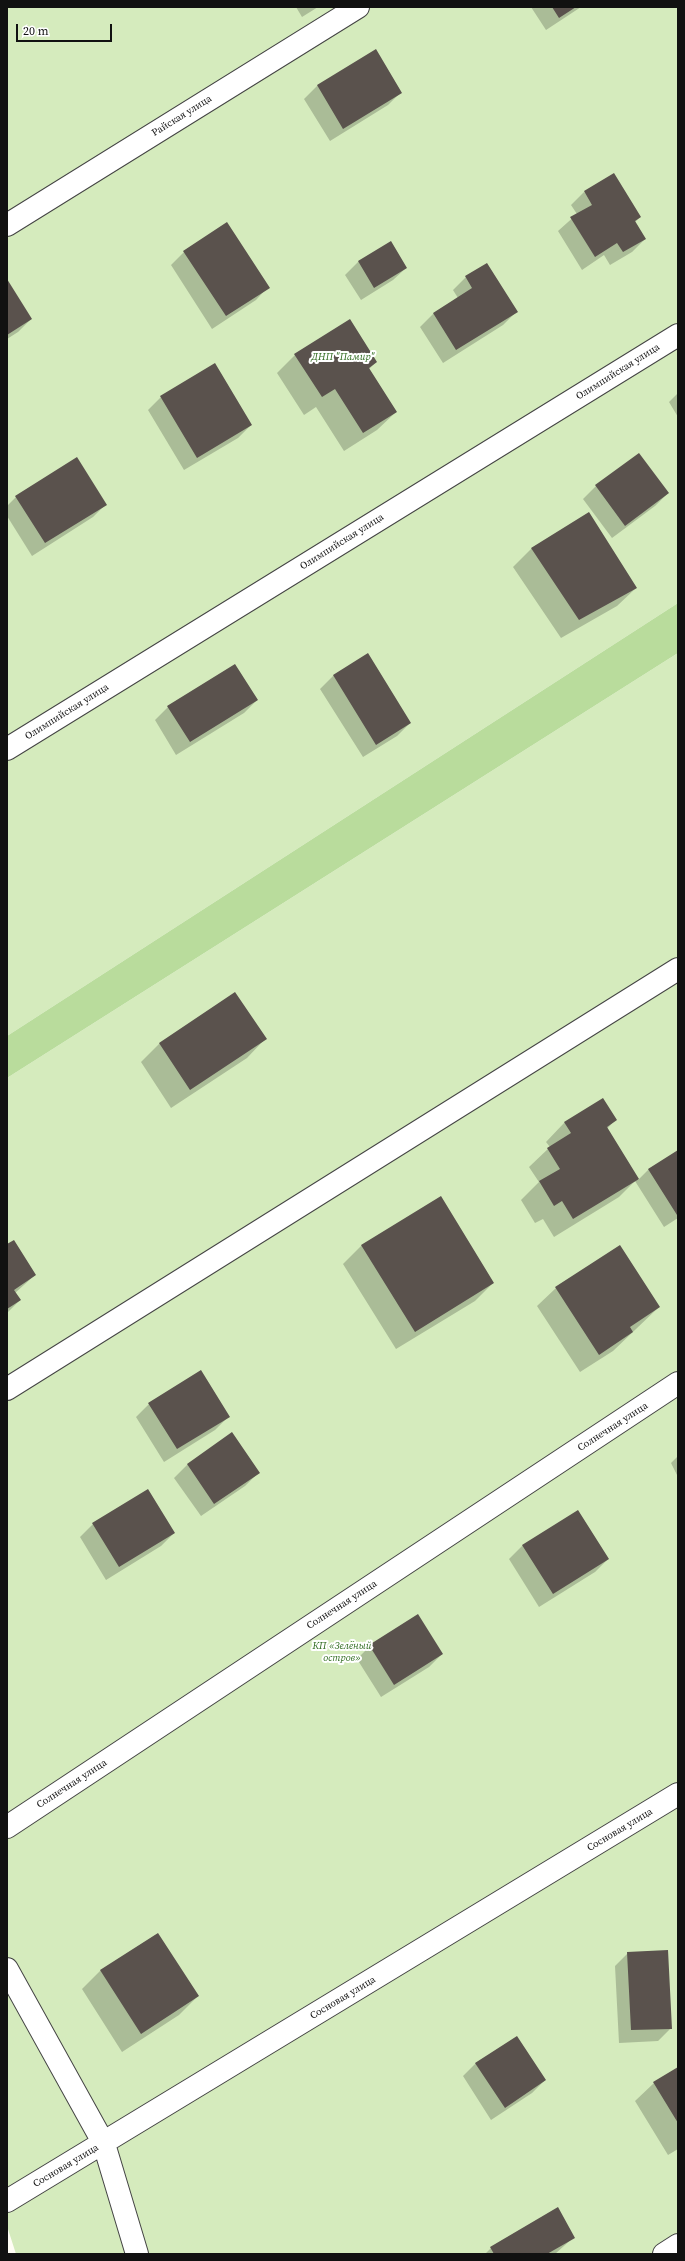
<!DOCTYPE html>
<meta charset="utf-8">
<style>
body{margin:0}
#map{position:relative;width:685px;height:2261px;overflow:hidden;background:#fffdf5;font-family:"Source Serif 4",serif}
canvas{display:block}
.frame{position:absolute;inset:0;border:8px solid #111;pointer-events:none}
.scale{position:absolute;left:16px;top:24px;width:96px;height:18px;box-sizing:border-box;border:2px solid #111;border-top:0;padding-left:5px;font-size:12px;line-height:14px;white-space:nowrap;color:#111;-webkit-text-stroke:3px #fff;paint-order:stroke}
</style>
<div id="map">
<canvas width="685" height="2261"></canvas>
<div class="frame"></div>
<div class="scale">20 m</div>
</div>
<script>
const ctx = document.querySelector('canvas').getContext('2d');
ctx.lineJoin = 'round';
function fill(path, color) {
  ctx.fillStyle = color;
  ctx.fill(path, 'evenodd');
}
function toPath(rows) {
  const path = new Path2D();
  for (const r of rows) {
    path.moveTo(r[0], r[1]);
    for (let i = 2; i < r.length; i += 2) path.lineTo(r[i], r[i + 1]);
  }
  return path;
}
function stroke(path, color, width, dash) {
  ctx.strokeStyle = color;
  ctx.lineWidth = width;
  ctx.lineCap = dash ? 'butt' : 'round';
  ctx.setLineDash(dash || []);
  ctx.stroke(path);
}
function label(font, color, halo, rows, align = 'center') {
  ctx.font = font + ' "Source Serif 4",serif';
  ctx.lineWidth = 4;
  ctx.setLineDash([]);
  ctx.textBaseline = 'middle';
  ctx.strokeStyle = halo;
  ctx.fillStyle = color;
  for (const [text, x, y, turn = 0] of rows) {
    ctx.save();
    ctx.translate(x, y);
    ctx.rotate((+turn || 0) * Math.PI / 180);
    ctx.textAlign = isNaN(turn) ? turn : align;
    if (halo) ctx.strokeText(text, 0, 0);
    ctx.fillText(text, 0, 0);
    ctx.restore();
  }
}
const green = toPath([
 [7,7,678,7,678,603,7,1036],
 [678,653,678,2254,16,2254,7,2226,7,1078]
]);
const forest = toPath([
 [678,603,678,653,7,1078,7,1036]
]);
const shadow = toPath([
 [296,7,318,7,302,17],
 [531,7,581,7,546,30],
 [376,51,401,92,388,105,330,141,304,99,317,86],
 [584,192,640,217,635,222,645,239,632,252,610,265,604,255,582,270,558,231,577,214,571,205],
 [391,242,406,268,393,280,361,300,345,275,358,262],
 [184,252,268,287,256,300,212,329,171,265],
 [466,277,516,312,503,325,443,363,420,327,433,314,458,298,453,290],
 [7,281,31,319,18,332,7,339],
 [295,355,376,362,369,369,396,412,377,430,344,451,316,407,304,415,277,373],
 [678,393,678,417,669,402],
 [161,397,251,425,238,438,184,470,148,410],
 [596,486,668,493,655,506,612,538,583,499],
 [16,497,106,504,93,517,32,556,7,516,7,506],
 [589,514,636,588,617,606,561,638,513,567,531,549],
 [367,655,410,723,397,736,363,757,320,689,333,676],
 [235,665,257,700,244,713,176,755,155,720,168,707],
 [235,994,265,1039,247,1058,171,1108,141,1062,159,1044],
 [603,1100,615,1120,607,1129,638,1180,649,1169,678,1151,678,1218,664,1227,635,1181,619,1197,554,1237,543,1219,535,1223,521,1200,539,1182,529,1167,550,1147,546,1142,564,1123],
 [7,1245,35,1275,15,1293,20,1300,7,1313],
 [362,1245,493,1283,475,1301,396,1349,343,1264],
 [556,1288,659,1307,613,1351,580,1372,537,1306],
 [149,1404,228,1417,215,1430,164,1462,136,1417],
 [232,1434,258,1473,245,1486,201,1516,174,1478,187,1465],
 [678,1456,678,1477,671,1463],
 [578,1511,608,1559,595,1572,539,1607,509,1559,522,1546],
 [93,1524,174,1533,161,1546,106,1580,80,1537],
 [370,1646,442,1654,429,1667,381,1697,357,1659],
 [157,1934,198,1996,179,2015,122,2052,82,1989,100,1971],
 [628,1953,671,2028,658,2041,619,2043,615,1966],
 [476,2063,545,2080,532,2093,491,2120,463,2076],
 [678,2068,678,2149,668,2155,635,2101,654,2083],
 [574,2237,555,2254,485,2254,491,2248]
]);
const building = toPath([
 [552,7,576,7,559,18],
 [376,49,402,93,343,129,317,85],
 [614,173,641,217,635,221,646,239,623,252,617,243,595,257,570,217,592,205,584,191],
 [227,222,270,288,226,316,183,251],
 [391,241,407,268,374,288,358,261],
 [487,263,518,312,456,350,433,313,472,288,465,276],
 [7,279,32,319,7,335],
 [350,319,377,362,369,368,397,412,363,433,335,389,322,397,294,354],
 [215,363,252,425,197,458,160,396],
 [639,453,669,493,625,526,595,485],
 [77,457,107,505,45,543,15,496],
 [589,512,637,588,579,620,531,548],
 [368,653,411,723,376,745,333,675],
 [235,664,258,700,190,742,167,706],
 [235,992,267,1039,190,1090,159,1043],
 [603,1098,617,1120,607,1127,639,1179,573,1219,562,1201,554,1206,539,1181,560,1169,547,1148,571,1133,564,1122],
 [678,1150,678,1214,677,1215,648,1169],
 [441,1196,494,1283,415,1332,361,1245],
 [14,1240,36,1275,14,1290,21,1300,7,1309,7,1244],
 [620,1245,660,1307,630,1327,633,1332,599,1355,555,1287],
 [201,1370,230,1417,177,1449,148,1403],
 [232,1432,260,1473,214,1504,187,1464],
 [148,1489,175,1533,119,1567,92,1523],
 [578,1510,609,1559,553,1594,522,1545],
 [418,1614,443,1654,394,1685,369,1645],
 [158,1933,199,1996,141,2034,100,1970],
 [668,1950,672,2029,631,2030,627,1952],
 [517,2036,546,2080,505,2108,475,2063],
 [678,2067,678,2123,653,2082],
 [558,2207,575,2238,547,2254,494,2254,490,2247]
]);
const minor = toPath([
 [7,225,358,7],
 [7,749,678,335],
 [7,1389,678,969],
 [7,1827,678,1383],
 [7,1969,104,2144,137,2254],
 [7,2201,678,1794],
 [664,2254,678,2245]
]);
const streetNames = [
 ["Райская улица",182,116,-32],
 ["Олимпийская улица",618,372,-32],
 ["Олимпийская улица",342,542,-32],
 ["Олимпийская улица",67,712,-32],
 ["Солнечная улица",613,1427,-33],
 ["Солнечная улица",342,1605,-33],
 ["Солнечная улица",72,1784,-33],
 ["Сосновая улица",620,1830,-31],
 ["Сосновая улица",343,1998,-31],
 ["Сосновая улица",66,2166,-31]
];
const parkNames = [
 ["ДНП \"Памир\"",343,357],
 ["КП «Зелёный",342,1646],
 ["остров»",342,1658]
];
fill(green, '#d5ebbd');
fill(forest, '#b9dc9c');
fill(shadow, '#0003');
fill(building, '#5a524d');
stroke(minor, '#444', 24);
stroke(minor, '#fff', 22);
label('10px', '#111', '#fff', streetNames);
label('italic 10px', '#2f6b1f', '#fff', parkNames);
</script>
